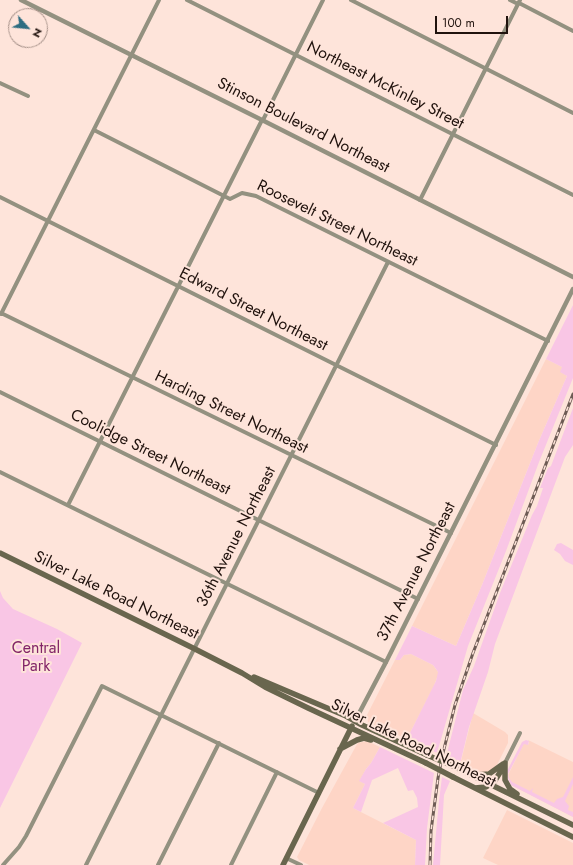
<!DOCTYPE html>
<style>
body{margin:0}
#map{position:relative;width:573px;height:865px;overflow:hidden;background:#fee4da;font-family:Jost,sans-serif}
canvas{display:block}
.north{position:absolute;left:8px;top:8px;width:40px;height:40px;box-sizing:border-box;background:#fee4da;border:1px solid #a59088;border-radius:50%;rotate:117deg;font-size:11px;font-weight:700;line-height:16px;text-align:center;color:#20120d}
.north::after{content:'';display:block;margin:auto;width:14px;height:18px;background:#2d6d81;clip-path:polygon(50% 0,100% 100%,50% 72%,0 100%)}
.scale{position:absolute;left:435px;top:16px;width:73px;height:18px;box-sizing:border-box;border:2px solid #20120d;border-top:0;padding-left:5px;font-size:12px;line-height:14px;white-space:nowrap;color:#20120d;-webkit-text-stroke:3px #fee4da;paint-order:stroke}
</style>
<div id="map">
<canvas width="573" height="865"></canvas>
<div class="north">N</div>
<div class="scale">100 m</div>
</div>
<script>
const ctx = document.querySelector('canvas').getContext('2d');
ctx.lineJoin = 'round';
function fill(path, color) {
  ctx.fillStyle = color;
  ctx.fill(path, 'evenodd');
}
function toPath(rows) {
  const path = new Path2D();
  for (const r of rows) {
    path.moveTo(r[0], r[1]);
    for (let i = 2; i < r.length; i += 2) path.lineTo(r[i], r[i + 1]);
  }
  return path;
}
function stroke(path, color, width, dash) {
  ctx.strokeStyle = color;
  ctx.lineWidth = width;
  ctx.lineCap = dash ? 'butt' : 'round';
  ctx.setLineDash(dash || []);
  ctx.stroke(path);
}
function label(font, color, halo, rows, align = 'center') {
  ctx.font = font + ' Jost,sans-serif';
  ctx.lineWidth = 4;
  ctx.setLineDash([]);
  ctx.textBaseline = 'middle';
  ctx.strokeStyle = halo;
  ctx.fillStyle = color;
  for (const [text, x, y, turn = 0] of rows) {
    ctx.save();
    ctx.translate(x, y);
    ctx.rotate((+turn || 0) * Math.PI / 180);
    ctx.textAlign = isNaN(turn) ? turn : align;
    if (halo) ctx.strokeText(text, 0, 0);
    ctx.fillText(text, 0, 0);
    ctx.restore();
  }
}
const built = toPath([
 [546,359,562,367,561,372,567,376,538,443,482,585,456,646,412,626],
 [411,654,433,665,438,672,438,675,434,686,407,739,368,722,367,715,395,660,400,660,404,655],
 [473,713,505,732,508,735,508,743,497,765,491,771,482,773,460,765],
 [528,740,573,762,573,817,511,785,508,775,524,743,528,745,529,742],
 [367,741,380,747,371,763,366,769,360,781,365,784,353,808,416,840,415,865,309,865,299,860,297,857,322,808,356,746,358,743],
 [507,810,573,843,573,865,498,865,483,858]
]);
const green = toPath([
 [573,305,573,378,539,462,506,551,468,646,437,753,407,739,436,681,438,672,436,669,433,665,411,654,404,655,400,660,395,660,412,626,456,646,482,585,538,443,567,376,560,372,562,367,546,359],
 [573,408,573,445,565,457,495,644,488,672,469,727,460,764,446,757,463,690,474,666,500,593,532,515,537,506,543,488,540,488,548,468,551,466],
 [561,543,573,550,573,565,565,561,560,554,554,550,557,544],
 [0,591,3,598,13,609,57,629,82,643,0,808],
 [526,740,529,741,528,745,524,744,508,774,507,778,510,784,509,784,507,781,507,771,522,742],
 [380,747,434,773,427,828,425,865,415,865,416,840,383,823,418,807,417,798,413,790,408,791,398,768,372,780,361,812,353,808,365,784,359,781,366,769,371,763],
 [509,774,509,778,512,782,530,791,533,788,532,792,554,803,557,799,563,797,573,777,573,784,565,801,569,806,568,810,573,812,573,817,511,785,508,778],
 [442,777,450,781,444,795,440,865,433,865,439,801]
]);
const minor = toPath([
 [187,0,573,195],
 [351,0,573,113],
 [510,0,518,4],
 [519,3,573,31],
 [0,83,28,96],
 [263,120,323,0],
 [94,130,230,199,242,193,256,196,548,341],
 [0,197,496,445],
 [420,200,520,0],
 [1,313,451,533],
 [1,314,159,0],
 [0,392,418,599],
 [0,472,386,662],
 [68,505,262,120],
 [505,763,520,733],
 [286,858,301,865],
 [3,865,19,847,26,836,102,686,319,793],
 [86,865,388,262],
 [158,865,219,743],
 [231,865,277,772]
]);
const tertiary = toPath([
 [21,0,262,120,573,277],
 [355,721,386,662,573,289]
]);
const secondary = toPath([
 [0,553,195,649,242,673,265,687,308,708,426,763],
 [254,677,346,716,362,725,427,755],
 [340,749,357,740,364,738,371,740],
 [505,763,505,780,510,789,517,794],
 [455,767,573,825],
 [475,775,489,774,503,764],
 [453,777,573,837],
 [475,788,486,787,494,782,504,766],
 [283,865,352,726]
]);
const rail = toPath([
 [430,865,431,831,438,778,443,753,455,705,473,653,573,394]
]);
const secondaryBridge = toPath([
 [427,755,455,767],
 [426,763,453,777]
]);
const streetNames = [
 ["Northeast McKinley Street",385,86,27],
 ["Stinson Boulevard Northeast",303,126,27],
 ["Roosevelt Street Northeast",337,224,26],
 ["Edward Street Northeast",253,310,27],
 ["Harding Street Northeast",231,413,26],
 ["Coolidge Street Northeast",150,453,26],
 ["36th Avenue Northeast",237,537,-63],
 ["37th Avenue Northeast",417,572,-63],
 ["Silver Lake Road Northeast",116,596,26],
 ["Silver Lake Road Northeast",413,744,26]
];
const parkNames = [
 ["Central",36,649],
 ["Park",36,667]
];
fill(built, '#fed5c6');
fill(green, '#f9c6e5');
stroke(minor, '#939180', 4);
stroke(tertiary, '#939180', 4.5);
stroke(secondary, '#69664e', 5.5);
stroke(rail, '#6e5c55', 3);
stroke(rail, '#fee4da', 1.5, [4.5]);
stroke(secondaryBridge, '#69664e', 5.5);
label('16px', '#20120d', '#fee4da', streetNames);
label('16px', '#832568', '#fee4da', parkNames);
</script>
